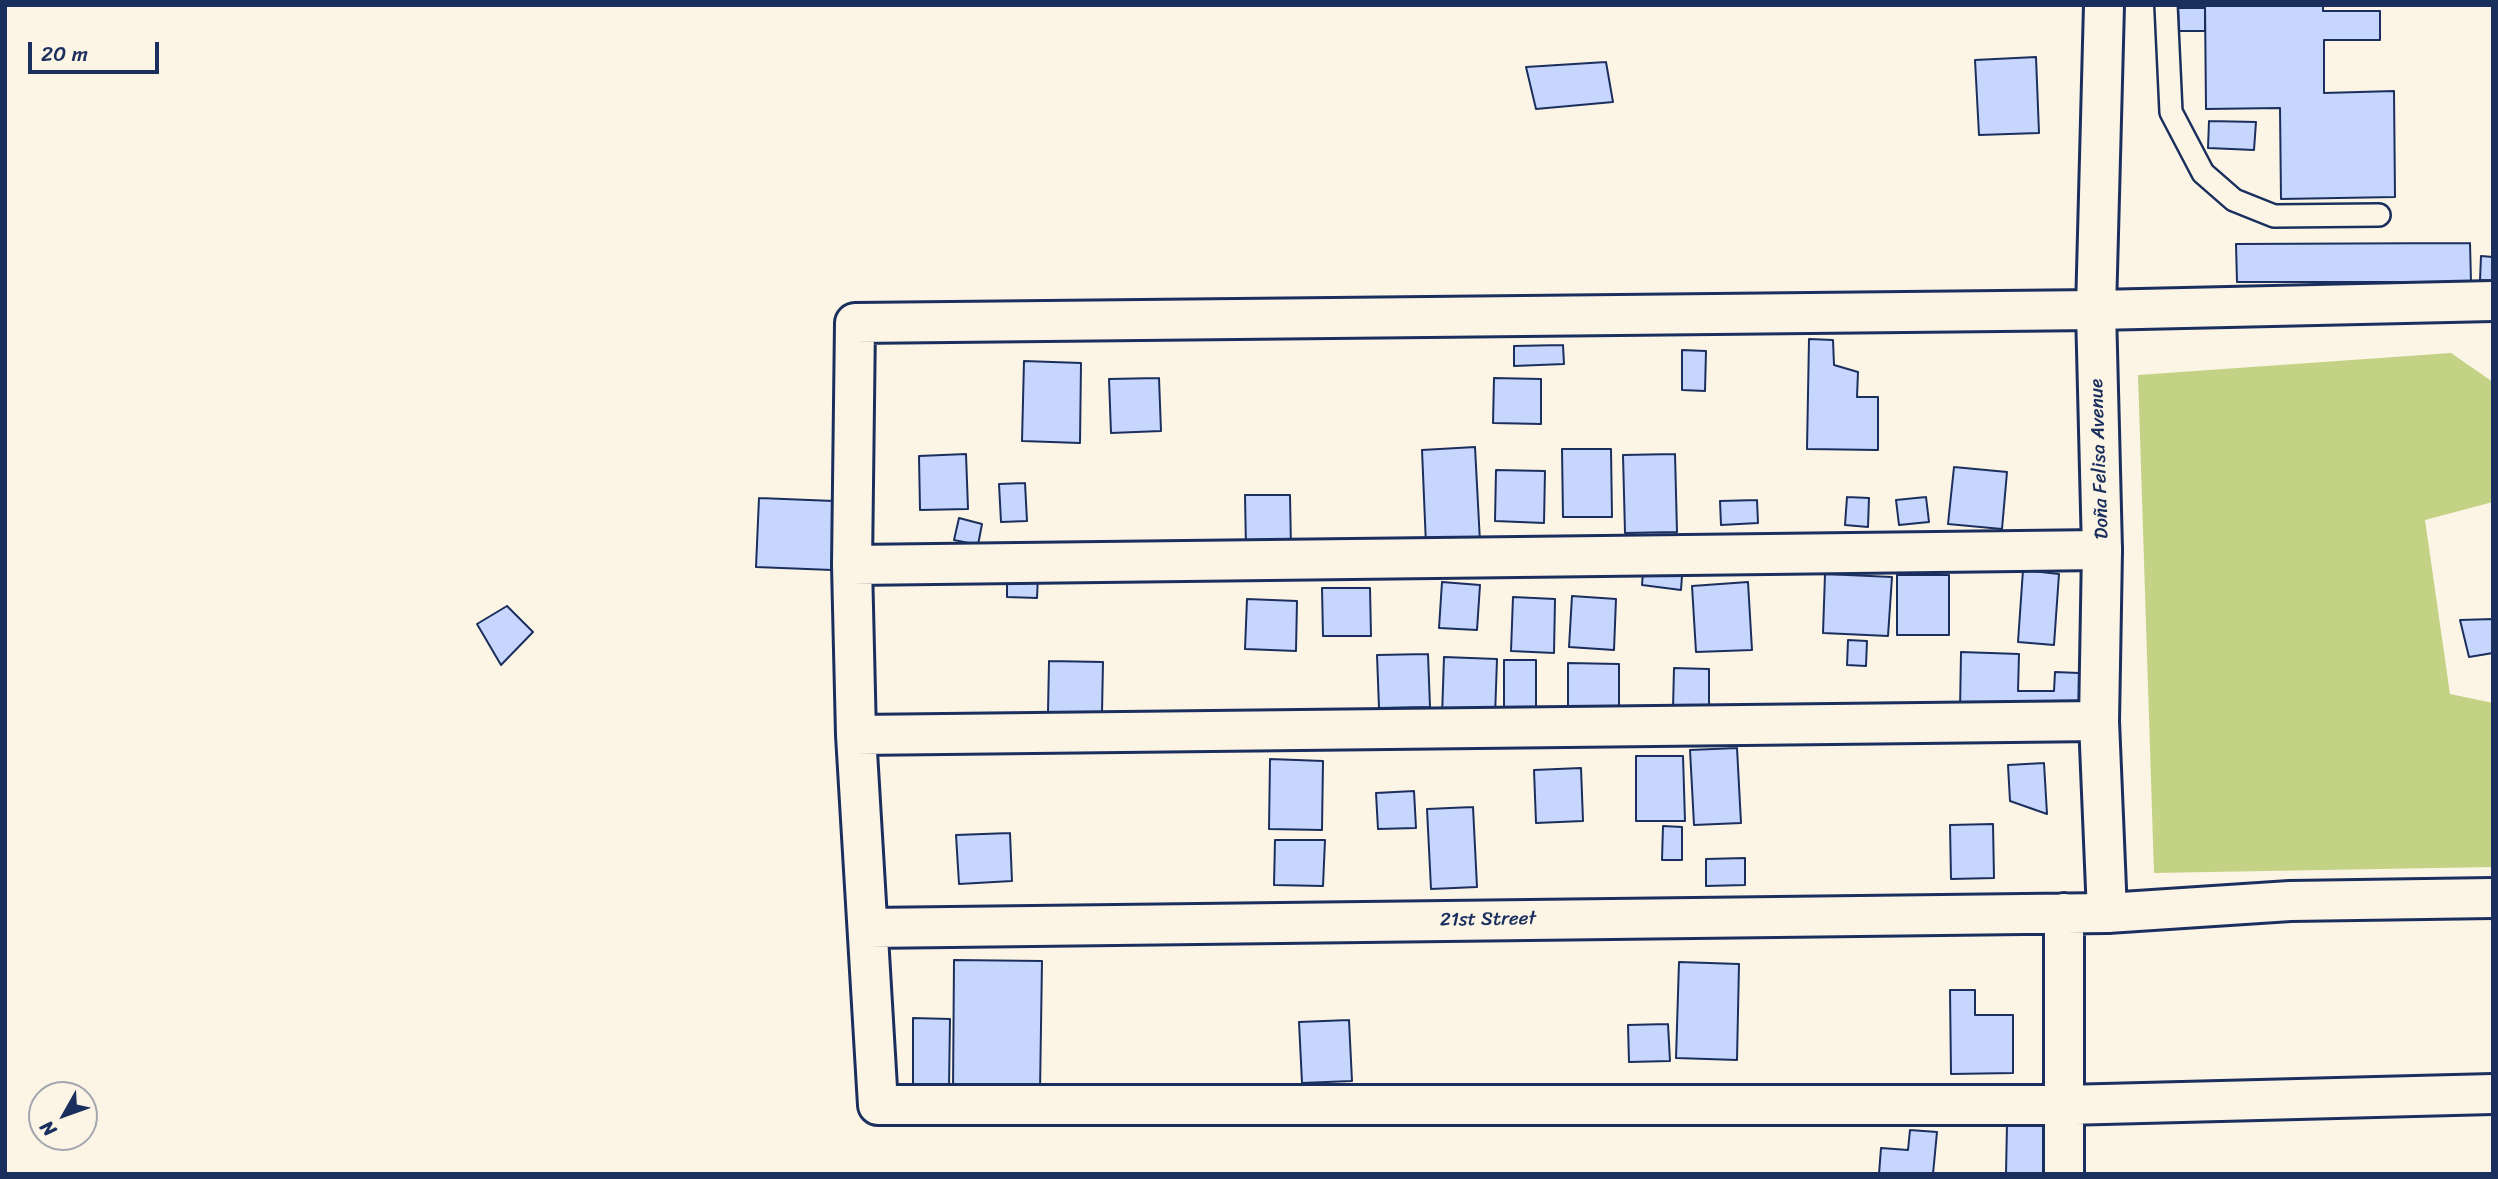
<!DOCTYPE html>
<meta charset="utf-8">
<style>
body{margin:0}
#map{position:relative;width:2498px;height:1179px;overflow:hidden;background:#fcf5e5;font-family:Sriracha,sans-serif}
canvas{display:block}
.frame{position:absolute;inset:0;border:7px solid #1b2f5e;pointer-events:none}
.north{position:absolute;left:28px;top:1081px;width:70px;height:70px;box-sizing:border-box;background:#fcf5e5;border:2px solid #a2a6af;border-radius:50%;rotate:230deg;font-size:19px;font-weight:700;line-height:28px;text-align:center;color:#1b2f5e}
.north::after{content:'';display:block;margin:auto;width:24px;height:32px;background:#1b2f5e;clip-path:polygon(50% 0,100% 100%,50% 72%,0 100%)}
.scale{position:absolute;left:28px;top:42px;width:131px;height:32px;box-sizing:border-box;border:4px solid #1b2f5e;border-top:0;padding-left:9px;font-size:21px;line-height:24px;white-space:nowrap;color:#1b2f5e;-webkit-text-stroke:5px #fcf5e5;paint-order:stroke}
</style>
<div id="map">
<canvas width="2498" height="1179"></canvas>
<div class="frame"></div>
<div class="north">N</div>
<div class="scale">20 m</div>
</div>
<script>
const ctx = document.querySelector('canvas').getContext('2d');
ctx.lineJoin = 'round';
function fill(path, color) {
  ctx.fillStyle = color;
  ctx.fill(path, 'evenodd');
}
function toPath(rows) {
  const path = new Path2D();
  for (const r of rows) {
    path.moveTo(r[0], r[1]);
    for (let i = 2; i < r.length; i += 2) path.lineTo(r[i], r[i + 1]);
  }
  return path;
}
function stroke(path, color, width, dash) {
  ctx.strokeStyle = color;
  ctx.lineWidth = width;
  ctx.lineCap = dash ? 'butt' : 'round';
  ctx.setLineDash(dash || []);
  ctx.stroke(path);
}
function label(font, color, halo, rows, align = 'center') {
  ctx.font = font + ' Sriracha,sans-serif';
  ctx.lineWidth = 7;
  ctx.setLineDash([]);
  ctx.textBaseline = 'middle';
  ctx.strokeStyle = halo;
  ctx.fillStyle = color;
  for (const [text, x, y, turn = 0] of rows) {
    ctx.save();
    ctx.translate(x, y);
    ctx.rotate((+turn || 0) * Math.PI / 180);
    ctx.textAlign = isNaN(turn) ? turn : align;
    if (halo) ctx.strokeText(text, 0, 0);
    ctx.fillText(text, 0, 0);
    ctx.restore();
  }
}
const green = toPath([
 [2451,353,2493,382,2493,502,2425,520,2450,694,2493,703,2493,867,2154,873,2138,375]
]);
const building = toPath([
 [2205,5,2323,5,2323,11,2380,11,2380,40,2324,40,2324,93,2394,91,2395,197,2281,199,2280,108,2206,109,2205,5],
 [2178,8,2205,8,2205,31,2179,31,2178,8],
 [2036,57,2039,133,1979,135,1975,60,2036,57],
 [1606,62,1613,102,1536,109,1526,67,1606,62],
 [2209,121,2256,122,2254,150,2208,148,2209,121],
 [2470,243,2471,282,2237,282,2236,244,2470,243],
 [2481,256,2493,257,2493,281,2480,280,2481,256],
 [1809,339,1833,340,1834,365,1858,372,1857,397,1878,397,1878,450,1807,449,1809,339],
 [1563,345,1564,364,1514,366,1514,346,1563,345],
 [1682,350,1706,351,1705,391,1682,390,1682,350],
 [1024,361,1081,363,1080,443,1022,441,1024,361],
 [1159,378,1161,431,1111,433,1109,379,1159,378],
 [1494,378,1541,379,1541,424,1493,423,1494,378],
 [1475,447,1480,542,1426,545,1422,450,1475,447],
 [1562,449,1611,449,1612,517,1563,517,1562,449],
 [966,454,968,509,920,510,919,456,966,454],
 [1675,454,1677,532,1625,533,1623,455,1675,454],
 [1954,467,2007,472,2002,529,1948,524,1954,467],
 [1496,470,1545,471,1544,523,1495,521,1496,470],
 [1025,483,1027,521,1001,522,999,484,1025,483],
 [1245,495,1290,495,1291,548,1246,549,1245,495],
 [1847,497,1869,498,1868,527,1845,525,1847,497],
 [1926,497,1929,522,1899,525,1896,500,1926,497],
 [759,498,834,501,832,570,756,567,759,498],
 [1757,500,1758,523,1721,525,1720,501,1757,500],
 [959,518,982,524,978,545,954,540,959,518],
 [2023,570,2059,574,2054,645,2018,642,2023,570],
 [1643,572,1682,576,1681,590,1642,585,1643,572],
 [1825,574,1892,577,1888,636,1823,633,1825,574],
 [1007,575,1038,576,1037,598,1007,597,1007,575],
 [1897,575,1949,575,1949,635,1897,635,1897,575],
 [1442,582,1480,585,1477,630,1439,628,1442,582],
 [1748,582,1752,650,1696,652,1692,586,1748,582],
 [1322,588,1370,588,1371,636,1323,636,1322,588],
 [1572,596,1616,599,1614,650,1569,647,1572,596],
 [1513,597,1555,599,1554,653,1511,651,1513,597],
 [1247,599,1297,601,1296,651,1245,649,1247,599],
 [507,606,533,632,501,665,477,624,507,606],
 [2493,619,2493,653,2469,657,2460,620,2493,619],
 [1848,640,1867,641,1866,666,1847,665,1848,640],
 [1961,652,2019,654,2018,691,2054,691,2055,672,2079,673,2079,714,1960,711,1961,652],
 [1428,654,1430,707,1379,708,1377,655,1428,654],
 [1444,657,1497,659,1495,717,1442,716,1444,657],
 [1504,660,1536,660,1536,713,1504,712,1504,660],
 [1049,661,1103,662,1102,713,1048,712,1049,661],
 [1568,663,1619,664,1619,711,1568,710,1568,663],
 [1674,668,1709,669,1709,710,1673,709,1674,668],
 [1737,748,1741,823,1694,825,1690,750,1737,748],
 [1636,756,1683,756,1685,821,1636,821,1636,756],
 [1270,759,1323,761,1322,830,1269,829,1270,759],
 [2044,763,2047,814,2010,801,2008,765,2044,763],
 [1581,768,1583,821,1536,823,1534,770,1581,768],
 [1414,791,1416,828,1378,829,1376,793,1414,791],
 [1473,807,1477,887,1431,889,1427,809,1473,807],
 [1993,824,1994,878,1951,879,1950,825,1993,824],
 [1663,826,1682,827,1682,860,1662,860,1663,826],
 [1010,833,1012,881,959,884,956,835,1010,833],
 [1275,840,1325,840,1323,886,1274,885,1275,840],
 [1745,858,1745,885,1706,886,1706,859,1745,858],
 [954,960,1042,961,1040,1092,953,1090,954,960],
 [1679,962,1739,964,1737,1060,1676,1058,1679,962],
 [1950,990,1975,990,1975,1015,2013,1015,2013,1073,1951,1074,1950,990],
 [913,1018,950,1019,949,1088,913,1088,913,1018],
 [1349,1020,1352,1081,1302,1083,1299,1022,1349,1020],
 [1668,1024,1670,1061,1629,1062,1628,1025,1668,1024],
 [2007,1124,2054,1125,2053,1174,2006,1174,2007,1124],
 [1910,1130,1937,1132,1933,1174,1879,1174,1881,1148,1908,1150,1910,1130]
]);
const lane = toPath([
 [2166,5,2171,112,2203,173,2234,200,2274,216,2379,215]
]);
const street = toPath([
 [2493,301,2096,310,855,323,852,565,856,735,878,1105,2065,1105,2493,1094],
 [852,565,2102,550],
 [856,735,2099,721],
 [868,928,2107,913],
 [2064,1174,2064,913]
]);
const secondary = toPath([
 [2104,5,2096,310,2102,550,2099,721,2107,913,2290,901,2493,898]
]);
const streetNames = [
 ["Doña Felisa Avenue",2100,459,-92],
 ["21st Street",1488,920,-1]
];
fill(green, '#c4d286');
fill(building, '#c6d6fd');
stroke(building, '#1b2f5e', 2);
stroke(lane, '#1b2f5e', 26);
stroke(street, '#1b2f5e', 44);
stroke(secondary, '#1b2f5e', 44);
stroke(lane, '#fcf5e5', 21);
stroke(street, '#fcf5e5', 38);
stroke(secondary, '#fcf5e5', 38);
label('19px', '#1b2f5e', '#fcf5e5', streetNames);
</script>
